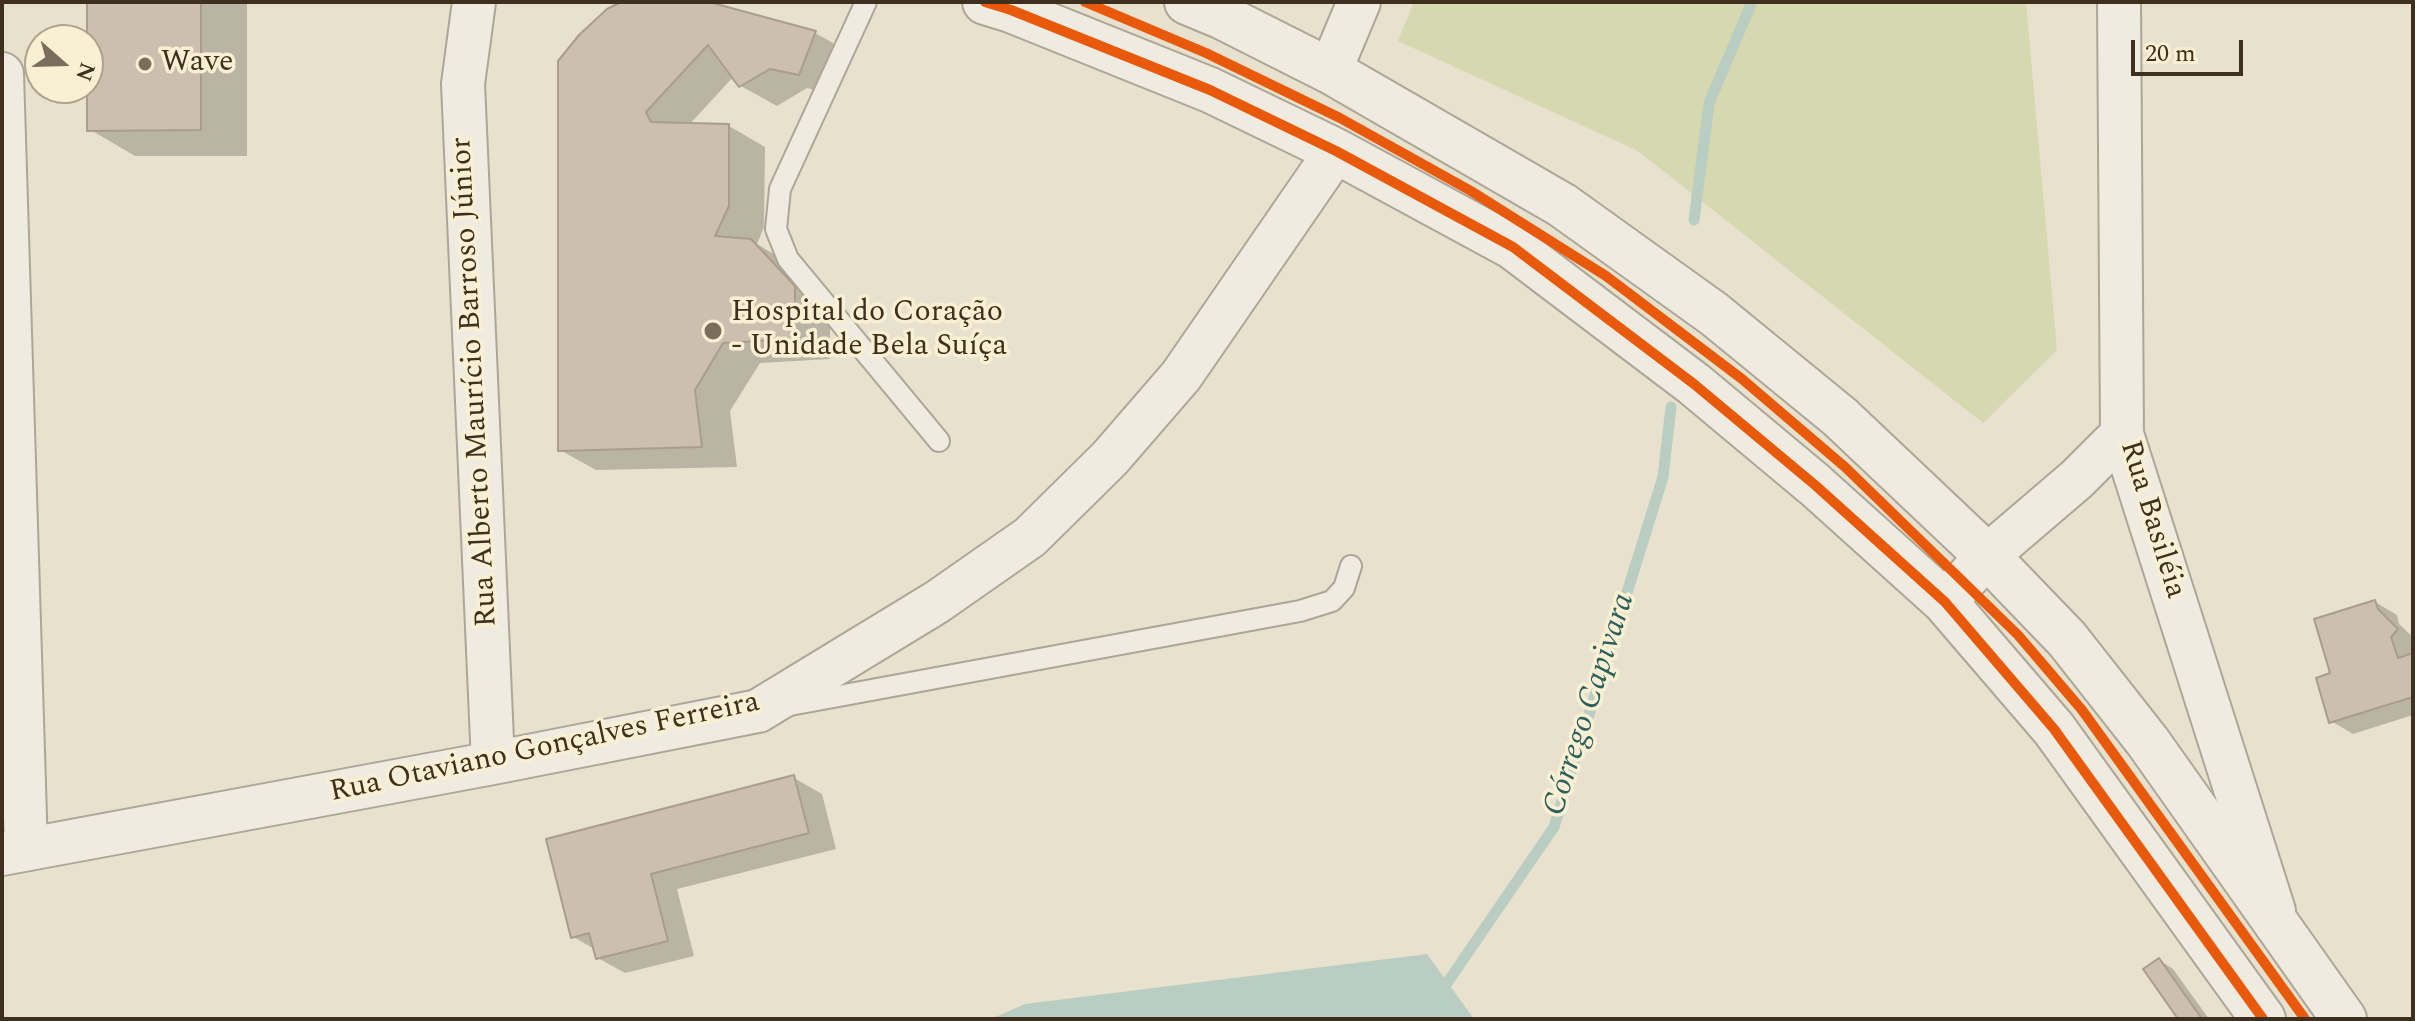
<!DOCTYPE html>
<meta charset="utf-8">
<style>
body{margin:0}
#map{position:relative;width:2415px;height:1021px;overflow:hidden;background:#e8e1ce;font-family:Spectral,serif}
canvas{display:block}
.frame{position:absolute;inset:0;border:4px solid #3e2f1e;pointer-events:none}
.north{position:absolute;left:24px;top:24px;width:80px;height:80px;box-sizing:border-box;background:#f9f0d4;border:2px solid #aea38b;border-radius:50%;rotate:110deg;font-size:22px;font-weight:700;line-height:32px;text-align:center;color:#3e2f1e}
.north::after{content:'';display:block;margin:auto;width:28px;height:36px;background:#7a6d5c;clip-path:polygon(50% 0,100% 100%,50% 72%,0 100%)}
.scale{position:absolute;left:2131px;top:40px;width:112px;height:36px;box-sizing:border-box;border:4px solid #3e2f1e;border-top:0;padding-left:10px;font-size:24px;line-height:28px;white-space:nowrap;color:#3e2f1e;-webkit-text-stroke:6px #f9f0d4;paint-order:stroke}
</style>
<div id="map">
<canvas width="2415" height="1021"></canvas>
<div class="frame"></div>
<div class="north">N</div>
<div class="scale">20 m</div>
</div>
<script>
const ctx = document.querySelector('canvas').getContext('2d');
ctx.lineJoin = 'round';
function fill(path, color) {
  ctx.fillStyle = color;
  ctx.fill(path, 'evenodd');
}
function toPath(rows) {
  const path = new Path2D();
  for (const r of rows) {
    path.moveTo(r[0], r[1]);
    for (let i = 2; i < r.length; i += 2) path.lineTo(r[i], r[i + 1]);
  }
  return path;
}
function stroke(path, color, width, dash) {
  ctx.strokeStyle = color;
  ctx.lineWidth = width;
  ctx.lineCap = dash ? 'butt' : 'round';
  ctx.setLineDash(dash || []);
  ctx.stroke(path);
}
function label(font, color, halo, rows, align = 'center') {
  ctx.font = font + ' Spectral,serif';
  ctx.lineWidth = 7;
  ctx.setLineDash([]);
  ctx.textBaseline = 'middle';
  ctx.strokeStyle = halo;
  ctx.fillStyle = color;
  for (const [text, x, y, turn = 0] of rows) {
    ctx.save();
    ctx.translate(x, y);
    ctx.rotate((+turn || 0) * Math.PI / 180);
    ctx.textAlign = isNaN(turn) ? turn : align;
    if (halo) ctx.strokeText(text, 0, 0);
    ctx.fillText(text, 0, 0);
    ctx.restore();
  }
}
const green = toPath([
 [1414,2,2026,2,2057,350,1983,423,1638,151,1398,41]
]);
const water = toPath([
 [1427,954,1474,1019,991,1019,1025,1004]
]);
const shadow = toPath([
 [89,2,247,2,247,156,135,156,89,129],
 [625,2,702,2,815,33,851,53,835,95,807,88,777,106,741,86,734,76,689,125,729,126,765,147,764,227,757,244,787,262,830,308,830,359,760,363,730,411,737,467,596,470,560,450],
 [2375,602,2397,615,2399,624,2413,637,2413,715,2353,734,2331,721,2333,674],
 [794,778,822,794,836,849,677,889,694,956,625,973,598,958,596,950,572,936,549,841],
 [2159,960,2173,969,2209,1019,2181,1019]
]);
const stream = toPath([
 [1694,220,1709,103,1752,2],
 [1436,1019,1432,1005,1554,827,1663,477,1671,407]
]);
const building = toPath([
 [87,2,201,2,201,130,87,131,87,2],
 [621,2,709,2,816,31,799,75,770,69,739,87,708,45,646,112,651,122,729,124,729,206,715,236,751,239,795,286,795,339,723,343,695,390,702,447,558,451,558,61,579,35,607,9,621,2],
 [2375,600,2378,609,2398,629,2391,637,2398,658,2413,653,2413,697,2329,723,2316,678,2330,673,2314,619,2375,600],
 [794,775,809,833,651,874,668,941,596,959,589,933,571,938,546,839,794,775],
 [2159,958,2202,1019,2178,1019,2143,969,2159,958]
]);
const service = toPath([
 [866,2,780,189,776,229,788,259,939,441],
 [790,705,1300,611,1332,601,1344,588,1351,566]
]);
const minor = toPath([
 [474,2,463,84,493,763],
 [2119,2,2122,434,2274,911],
 [1330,71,1359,2],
 [2,74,26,849],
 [1945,602,1987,556,2077,479,2122,434],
 [2,854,493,763,758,711,937,602,1030,537,1110,458,1181,376,1336,151]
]);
const tertiary = toPath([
 [985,2,1011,10,1210,90,1336,151,1513,247,1694,384,1815,485,1945,602,2054,729,2263,1019],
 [1187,2,1223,17,1330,71,1562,205,1714,314,1840,417,1987,556,2067,639,2148,742,2344,1019]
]);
const cycleway = toPath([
 [985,2,1011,10,1210,90,1336,151,1513,247,1694,384,1815,485,1945,602,2054,729,2263,1019],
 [1085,2,1206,53,1340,118,1471,191,1606,276,1742,379,1845,467,2018,635,2082,710,2305,1019]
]);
const markers = [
 [145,64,8,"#7a6d5c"],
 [713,331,10,"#7a6d5c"]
];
const poiNames = [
 ["Wave",161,64],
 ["Hospital do Coração",731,314],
 ["- Unidade Bela Suíça",731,348]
];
const streetNames = [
 ["Rua Alberto Maurício Barroso Júnior",476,382,-93],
 ["Rua Basiléia",2151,520,73],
 ["Rua Otaviano Gonçalves Ferreira",545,749,-12]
];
const waterNames = [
 ["Córrego Capivara",1591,705,-72]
];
fill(green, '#d6d9af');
fill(water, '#bacdc2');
fill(shadow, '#0003');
stroke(stream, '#bacdc2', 11);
fill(building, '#ccbfaf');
stroke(building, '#a99d8d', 2);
stroke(service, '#ada697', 24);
stroke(minor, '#ada697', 46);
stroke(tertiary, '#ada697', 48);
stroke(service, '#efebe1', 20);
stroke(minor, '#efebe1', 42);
stroke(tertiary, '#efebe1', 44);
stroke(cycleway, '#e8590c', 10);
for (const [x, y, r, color] of markers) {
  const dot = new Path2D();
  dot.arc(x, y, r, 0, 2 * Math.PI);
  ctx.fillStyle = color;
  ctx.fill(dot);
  stroke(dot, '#f9f0d4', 3);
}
label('30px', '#3e2f1e', '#f9f0d4', poiNames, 'left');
label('30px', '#3e2f1e', '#f9f0d4', streetNames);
label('italic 32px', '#2b5f5e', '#f9f0d4', waterNames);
</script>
